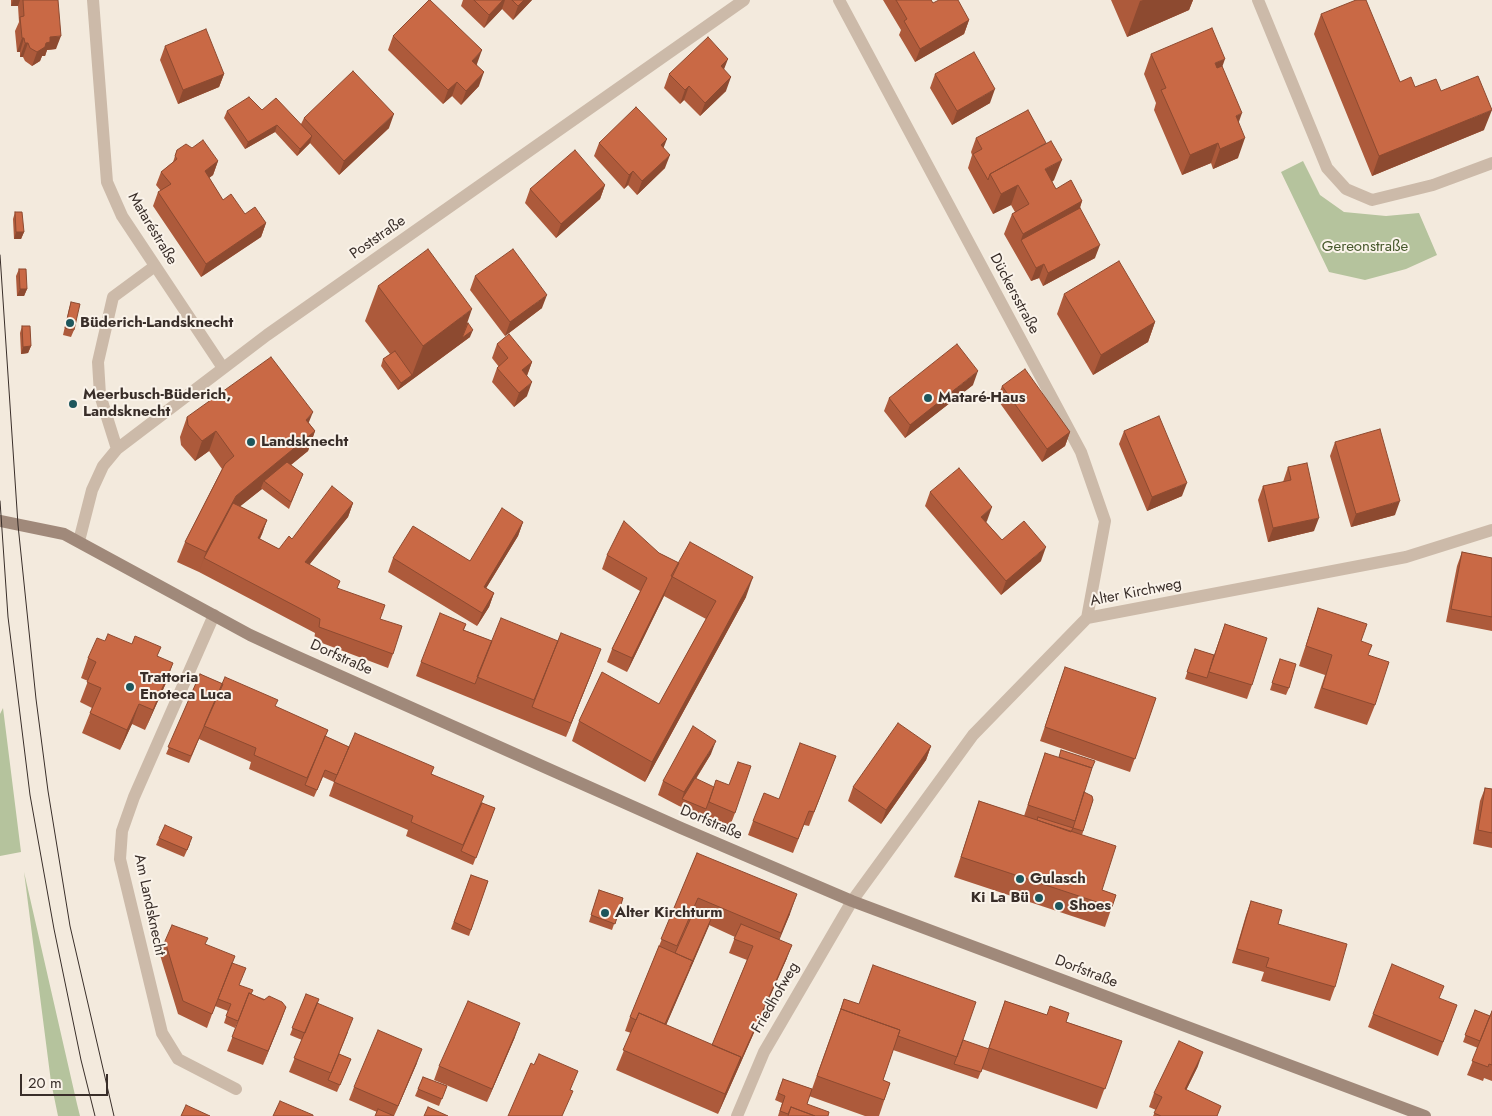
<!DOCTYPE html>
<meta charset="utf-8">
<style>
body{margin:0}
#map{position:relative;width:1492px;height:1116px;overflow:hidden;background:#f3eadd;font-family:Jost,sans-serif}
canvas{display:block}
.scale{position:absolute;left:20px;top:1074px;width:88px;height:22px;box-sizing:border-box;border:2px solid #392e29;border-top:0;padding-left:6px;font-size:15px;line-height:18px;white-space:nowrap;color:#392e29;-webkit-text-stroke:4px #faf3ea;paint-order:stroke}
</style>
<div id="map">
<canvas width="1492" height="1116"></canvas>
<div class="scale">20 m</div>
</div>
<script>
const ctx = document.querySelector('canvas').getContext('2d');
ctx.lineJoin = 'round';
function fill(path, color) {
  ctx.fillStyle = color;
  ctx.fill(path, 'evenodd');
}
function toPath(rows) {
  const path = new Path2D();
  for (const r of rows) {
    path.moveTo(r[0], r[1]);
    for (let i = 2; i < r.length; i += 2) path.lineTo(r[i], r[i + 1]);
  }
  return path;
}
function stroke(path, color, width, dash) {
  ctx.strokeStyle = color;
  ctx.lineWidth = width;
  ctx.lineCap = dash ? 'butt' : 'round';
  ctx.setLineDash(dash || []);
  ctx.stroke(path);
}
function label(font, color, halo, rows, align = 'center') {
  ctx.font = font + ' Jost,sans-serif';
  ctx.lineWidth = 4;
  ctx.setLineDash([]);
  ctx.textBaseline = 'middle';
  ctx.strokeStyle = halo;
  ctx.fillStyle = color;
  for (const [text, x, y, turn = 0] of rows) {
    ctx.save();
    ctx.translate(x, y);
    ctx.rotate((+turn || 0) * Math.PI / 180);
    ctx.textAlign = isNaN(turn) ? turn : align;
    if (halo) ctx.strokeText(text, 0, 0);
    ctx.fillText(text, 0, 0);
    ctx.restore();
  }
}
const green = toPath([
 [1303,161,1320,195,1344,212,1386,216,1419,213,1437,255,1406,269,1365,280,1329,272,1281,172],
 [3,708,21,852,0,856,0,714],
 [24,872,77,1104,80,1116,58,1116,51,1082]
]);
const street = toPath([
 [93,0,107,182,122,216,223,368],
 [839,0,1081,452,1105,521,1087,618],
 [1258,0,1327,168,1346,189,1372,200,1433,185,1492,163],
 [117,449,100,395,98,362,113,297,155,266],
 [79,541,92,490,103,466,117,449,267,335,744,0],
 [214,615,134,797,122,831,120,859,162,1033,178,1059,236,1089],
 [737,1116,764,1052,852,901,973,735,1087,618,1406,557,1492,530]
]);
const secondary = toPath([
 [0,521,64,534,250,635,291,654,681,828,852,901,1425,1116]
]);
const tram = toPath([
 [0,255,18,525,36,699,48,791,70,926,114,1116],
 [0,501,8,617,30,795,54,929,81,1060,95,1116]
]);
const wall = toPath([
 [11,0,58,0,56,49,47,50,45,56,42,56,40,61,32,66,25,61,23,57,20,57,20,52,17,52,15,31,19,22,18,6,11,6],
 [463,0,532,0,513,20,502,9,484,28,461,6],
 [883,0,931,0,933,3,969,20,964,34,915,62,899,35,901,30],
 [1111,0,1193,0,1189,10,1127,37],
 [1321,14,1400,82,1415,87,1441,91,1484,130,1372,176,1314,34],
 [393,36,477,64,479,86,461,105,452,96,443,104,388,50],
 [165,46,224,74,219,87,178,104,160,60],
 [1151,54,1222,67,1239,122,1238,158,1213,169,1211,163,1182,175,1154,110,1156,103,1144,74],
 [724,69,726,91,700,116,684,100,680,104,664,88,669,74],
 [935,74,990,103,952,125,930,88],
 [262,110,301,124,304,118,389,128,339,175,310,143,297,156,275,132,245,149,224,118,227,111],
 [976,138,1054,180,1052,182,1056,189,1082,201,1080,208,1095,258,1043,286,1039,278,1031,281,1004,234,1012,214,1015,212,1011,205,993,214,968,168,972,155,971,152],
 [599,143,664,148,665,168,637,195,628,185,624,189,594,156],
 [192,148,218,161,213,175,209,178,223,200,245,214,266,223,261,237,201,277,153,206,158,192,161,191,156,185,161,172,173,162,177,150],
 [605,185,600,199,556,238,525,203,530,189],
 [15,212,24,232,21,239,14,239,13,219],
 [19,269,27,289,24,296,17,296,16,276],
 [475,276,542,308,505,336,470,290],
 [378,286,468,323,470,337,398,390,381,366,383,359,390,354,365,321],
 [1064,294,1155,322,1148,342,1093,375,1057,314],
 [71,302,74,330,71,337,63,335,69,309],
 [22,326,31,346,28,353,21,354,20,333],
 [497,344,532,362,527,376,527,396,514,407,492,382,497,368,499,367,492,358],
 [973,385,905,438,884,411,889,398],
 [1002,386,1070,432,1065,446,1042,462,997,399],
 [187,417,309,423,315,431,308,451,291,465,303,474,289,509,262,489,240,506,267,520,260,539,279,549,292,539,353,503,348,517,309,565,338,589,380,619,393,654,388,668,314,640,315,633,199,572,177,562,185,542,222,469,209,451,195,461,181,445,180,437],
 [1124,431,1182,496,1147,511,1119,444],
 [1335,442,1395,515,1351,527,1330,456],
 [1288,467,1314,531,1268,542,1258,500,1263,486,1283,482],
 [930,492,987,521,986,522,1002,540,1041,561,1001,595,925,506],
 [523,522,518,536,486,588,494,593,489,607,477,626,388,572,393,558,470,561],
 [1462,552,1492,558,1492,631,1446,622,1457,566],
 [659,553,746,597,645,782,572,741,579,721,659,704,706,619,664,596,627,672,607,662,612,649,640,591,602,569,607,555],
 [1318,608,1361,641,1368,655,1375,705,1367,725,1314,708,1325,675,1299,666],
 [466,624,464,630,492,641,596,662,566,737,416,676,421,662],
 [1225,624,1252,685,1247,699,1185,679,1195,649,1214,655],
 [105,641,158,656,166,683,145,730,132,724,120,750,82,733,92,708,80,702,88,681,81,678,88,658],
 [1280,659,1289,688,1286,695,1270,690],
 [200,674,328,730,325,736,349,747,432,774,482,803,495,808,473,865,406,836,408,830,329,796,334,782,323,777,314,797,249,769,251,762,199,739,189,763,166,754],
 [1060,681,1156,698,1130,772,1040,741],
 [931,746,926,760,881,824,848,801,853,787],
 [1045,753,1084,792,1093,800,1082,835,1102,890,1116,895,1105,927,954,877,979,801,1024,816],
 [711,754,696,779,735,813,730,826,679,806,658,795,663,781],
 [836,756,809,826,804,825,793,853,748,835,753,821,779,799],
 [1485,788,1492,789,1492,848,1473,844,1480,801],
 [159,838,190,844,184,857,156,845],
 [697,853,790,914,779,939,787,958,718,1114,616,1070,631,1033,625,1031,630,1017],
 [709,925,735,937,729,953,747,960,712,1045,666,1025],
 [471,875,488,881,469,936,451,929],
 [599,890,623,898,612,930,589,922],
 [1251,901,1278,924,1335,987,1330,1001,1261,981,1264,972,1232,963,1246,915],
 [165,941,205,944,232,963,239,985,251,994,286,1007,263,1065,227,1051,242,1012,235,1028,224,1023,228,1011,215,1006,207,1028,178,1014,160,955],
 [306,994,348,1032,339,1054,351,1059,337,1092,289,1072,302,1040,290,1035],
 [844,999,960,1047,988,1049,1005,1001,1122,1041,1097,1109,982,1069,978,1079,893,1050,883,1080,890,1083,879,1116,865,1116,809,1096,807,1104,828,1116,778,1116,782,1103,775,1100,783,1079,812,1089],
 [1440,999,1452,1019,1438,1056,1368,1027,1373,1014],
 [1475,1010,1490,1016,1492,1011,1492,1081,1484,1078,1483,1081,1467,1075,1478,1048,1463,1042],
 [515,1037,487,1102,434,1080,439,1066],
 [417,1063,394,1116,377,1112,349,1100,354,1087],
 [1198,1066,1186,1090,1218,1116,1153,1116,1156,1110,1149,1107,1154,1093],
 [423,1077,447,1086,439,1106,415,1096]
]);
const shadedWall = toPath([
 [13,0,20,0,18,6,11,6],
 [503,0,505,0,502,9,484,28,489,15],
 [524,0,532,0,513,20,518,6],
 [1143,0,1193,0,1189,10,1127,37,1140,1],
 [969,20,964,34,915,62,920,49],
 [61,36,56,49,47,50,45,56,42,56,40,61,32,66,37,52,46,43,50,37],
 [22,38,24,38,20,52,17,52],
 [25,43,28,43,23,57,20,57],
 [482,50,477,64,467,74,472,61],
 [728,59,723,72,721,66],
 [1225,59,1218,79,1215,63],
 [484,72,479,86,461,105,466,91],
 [224,74,219,87,178,104,183,90],
 [731,77,726,91,700,116,705,103],
 [457,82,452,96,443,104,448,90],
 [689,86,684,100,680,104,685,90],
 [995,89,990,103,952,125,957,111],
 [1492,110,1484,130,1372,176,1379,156],
 [1242,113,1235,133,1236,116],
 [394,114,389,128,339,175,344,161],
 [277,125,275,132,245,149,248,142],
 [312,136,310,143,297,156,300,149],
 [1245,138,1238,158,1213,169,1220,149],
 [667,139,662,152,661,145],
 [1218,143,1211,163,1182,175,1190,155],
 [670,155,665,168,637,195,642,181],
 [1062,160,1054,180,1038,189,1045,169],
 [218,161,213,175,200,185,205,171],
 [633,171,628,185,624,189,629,175],
 [605,185,600,199,556,238,561,224],
 [1018,185,1011,205,993,214,1001,194],
 [1082,201,1075,221,1021,240,1023,234],
 [266,223,261,237,201,277,206,264],
 [16,232,24,232,21,239,14,239],
 [1100,245,1095,258,1043,286,1048,273],
 [1044,264,1039,278,1031,281,1036,268],
 [20,289,27,289,24,296,17,296],
 [547,295,542,308,505,336,510,322],
 [472,309,462,338,473,330,470,337,398,390,401,383,412,375,423,346],
 [1155,322,1148,342,1093,375,1101,355],
 [31,346,28,353,21,354,23,347],
 [532,362,527,375,517,384,522,370],
 [978,371,973,385,905,438,910,425],
 [532,382,527,396,514,407,519,393],
 [313,412,305,432,306,420],
 [216,431,209,451,195,461,202,441],
 [315,431,308,451,267,484,264,481,261,488,262,489,228,516,204,558,199,572,206,552,236,496],
 [1070,432,1065,446,1042,462,1047,449],
 [1187,483,1182,496,1147,511,1152,497],
 [1400,501,1395,515,1351,527,1356,514],
 [353,503,348,517,300,576,305,562],
 [992,507,987,521,976,530,981,517],
 [1319,518,1314,531,1268,542,1273,528],
 [267,520,262,534,253,551,258,538],
 [523,522,518,536,479,600,484,587],
 [1046,547,1041,561,1001,595,1006,581],
 [753,577,746,597,645,782,652,762],
 [669,583,664,596,627,672,632,658],
 [494,593,489,607,477,626,482,613],
 [601,649,596,662,566,737,571,723],
 [173,663,166,683,145,730,153,710],
 [139,704,132,724,120,750,127,730],
 [716,741,711,754,683,799,682,799,684,792],
 [931,746,926,760,881,824,886,810],
 [797,894,790,914,774,953,781,933],
 [711,919,709,926,658,1044,663,1030],
 [792,945,787,958,718,1114,725,1094],
 [286,1007,281,1021,263,1065,268,1051],
 [520,1023,515,1037,487,1102,492,1089],
 [422,1049,417,1063,394,1116,398,1106],
 [1203,1052,1198,1066,1180,1103,1185,1089]
]);
const building = toPath([
 [23,0,58,0,61,36,50,37,50,42,46,43,45,47,37,52,30,48,28,43,25,43,24,38,22,38,20,17,24,16,23,0],
 [429,0,430,0,482,50,472,61,484,72,466,91,457,82,448,90,393,36,429,0],
 [474,0,503,0,489,15,474,0],
 [512,0,524,0,518,6,512,0],
 [896,0,931,0,933,3,939,0,958,0,969,20,920,49,904,21,907,19,896,0],
 [1356,0,1366,0,1400,82,1411,77,1415,87,1436,79,1441,91,1478,76,1492,110,1379,156,1321,14,1356,0],
 [1212,28,1225,59,1215,63,1217,68,1222,66,1242,113,1236,116,1245,138,1220,149,1218,143,1190,155,1161,90,1166,88,1151,54,1212,28],
 [206,29,224,74,183,90,165,46,206,29],
 [708,37,728,59,721,66,731,77,705,103,689,86,685,90,669,74,708,37],
 [974,52,995,89,957,111,935,74,974,52],
 [353,71,394,114,344,161,304,118,353,71],
 [249,97,262,110,276,98,312,136,300,149,277,125,248,142,227,111,249,97],
 [636,107,667,139,661,145,670,155,642,181,633,171,629,175,599,143,636,107],
 [1028,110,1046,143,990,174,988,180,973,154,982,149,976,138,1028,110],
 [203,140,218,161,205,171,223,200,231,194,245,214,255,207,266,223,206,264,158,192,171,184,161,172,177,159,175,156,177,150,186,144,192,148,203,140],
 [1051,141,1062,160,1045,169,1056,189,1071,180,1082,201,1023,234,1012,214,1029,204,1018,185,1001,194,990,174,1051,141],
 [575,150,605,185,561,224,530,189,575,150],
 [1080,208,1100,245,1048,273,1044,264,1036,268,1021,240,1080,208],
 [15,212,22,212,24,232,16,232,15,212],
 [428,249,472,309,423,346,378,286,428,249],
 [513,249,547,295,510,322,475,276,513,249],
 [1119,261,1155,322,1101,355,1064,294,1119,261],
 [19,269,26,269,27,289,20,289,19,269],
 [71,302,80,304,74,330,65,328,71,302],
 [468,323,473,330,462,338,468,323],
 [22,326,30,326,31,346,23,347,22,326],
 [509,334,532,362,522,370,532,382,519,393,497,368,508,358,497,344,509,334],
 [957,344,978,371,910,425,889,398,957,344],
 [395,351,412,375,401,383,383,359,395,351],
 [271,357,313,412,306,420,315,431,236,496,206,552,185,542,225,464,234,456,216,431,202,441,188,425,187,417,271,357],
 [1025,369,1070,432,1047,449,1002,386,1025,369],
 [1159,416,1187,483,1152,497,1124,431,1159,416],
 [1380,429,1400,501,1356,514,1335,442,1380,429],
 [287,462,303,474,291,502,264,481,287,462],
 [1307,463,1319,518,1273,528,1263,486,1291,480,1288,467,1307,463],
 [959,468,992,507,981,517,1002,540,1024,521,1046,547,1006,581,930,492,959,468],
 [332,486,353,503,305,562,340,581,337,588,385,605,380,619,402,626,393,654,319,627,320,619,204,558,233,503,267,520,258,538,279,549,289,536,292,539,332,486],
 [502,508,523,522,484,587,494,593,482,613,393,558,413,526,470,561,502,508],
 [624,521,659,553,679,563,632,658,612,649,647,578,607,555,624,521],
 [690,542,753,577,652,762,579,721,602,672,659,704,716,601,671,576,690,542],
 [1462,552,1492,558,1492,617,1451,609,1462,552],
 [1318,608,1367,624,1361,641,1372,645,1368,655,1389,662,1375,705,1322,688,1332,655,1306,646,1318,608],
 [440,613,466,624,463,630,492,641,475,684,421,662,440,613],
 [501,618,558,641,534,700,477,677,501,618],
 [1225,624,1267,638,1252,685,1209,672,1225,624],
 [561,633,601,649,571,723,532,707,561,633],
 [108,634,132,644,135,636,161,647,157,656,173,663,153,710,139,704,127,730,90,713,101,688,87,682,96,662,88,658,97,638,105,641,108,634],
 [1195,649,1214,655,1207,678,1187,672,1195,649],
 [1280,659,1296,664,1289,688,1272,683,1280,659],
 [1065,667,1156,698,1135,759,1045,727,1065,667],
 [200,674,223,684,191,756,168,747,200,674],
 [225,677,278,700,275,706,328,730,307,778,254,755,256,748,204,726,225,677],
 [898,723,931,746,886,810,853,787,898,723],
 [693,726,716,741,684,792,663,781,693,726],
 [355,733,434,767,431,774,484,796,463,845,411,822,413,816,334,782,355,733],
 [325,736,349,747,337,775,325,770,317,790,305,785,325,736],
 [800,743,836,756,814,812,809,811,798,839,753,821,764,793,779,799,800,743],
 [1061,750,1095,761,1092,768,1059,757,1061,750],
 [1045,753,1092,768,1075,821,1028,805,1045,753],
 [738,762,751,766,735,813,709,802,716,780,729,785,738,762],
 [695,778,714,787,706,809,682,799,695,778],
 [1485,788,1492,789,1492,833,1478,830,1485,788],
 [1084,792,1092,796,1093,800,1083,831,1073,828,1084,792],
 [979,801,1116,846,1102,890,1116,895,1112,907,961,857,979,801],
 [482,803,495,808,476,858,461,851,482,803],
 [1038,817,1073,828,1071,832,1037,820,1038,817],
 [165,825,192,837,187,850,159,838,165,825],
 [697,853,797,894,781,933,698,898,677,946,661,939,697,853],
 [471,875,488,881,471,930,454,922,471,875],
 [599,890,623,898,615,924,591,915,599,890],
 [1251,901,1282,910,1278,924,1347,944,1335,987,1266,967,1269,958,1237,949,1251,901],
 [694,911,711,919,690,967,693,961,675,953,694,911],
 [741,924,792,945,739,1064,741,1057,712,1045,753,946,734,939,741,924],
 [172,925,208,938,205,944,235,956,212,1014,183,1001,165,941,172,925],
 [659,946,693,961,665,1024,639,1013,636,1020,630,1017,659,946],
 [232,963,246,968,239,985,253,990,251,994,249,993,238,1021,226,1016,231,1004,218,999,232,963],
 [1392,964,1444,986,1439,998,1457,1005,1443,1042,1373,1014,1392,964],
 [873,965,976,1002,957,1057,898,1036,900,1030,841,1009,844,999,859,1004,873,965],
 [249,993,264,1000,269,996,282,1002,286,1007,268,1051,232,1037,249,993],
 [306,994,319,999,305,1033,292,1028,306,994],
 [468,1001,520,1023,492,1089,439,1066,468,1001],
 [1005,1001,1047,1015,1050,1006,1069,1013,1066,1022,1122,1041,1105,1089,989,1048,1005,1001],
 [317,1003,353,1018,331,1073,294,1058,317,1003],
 [841,1009,900,1030,883,1080,890,1083,884,1100,817,1076,841,1009],
 [1475,1010,1490,1016,1480,1041,1465,1035,1475,1010],
 [1492,1011,1492,1065,1489,1064,1488,1067,1472,1061,1492,1011],
 [639,1013,741,1057,725,1094,623,1050,639,1013],
 [378,1030,422,1049,398,1106,354,1087,378,1030],
 [963,1040,989,1049,981,1072,954,1064,963,1040],
 [1179,1041,1203,1052,1185,1089,1221,1106,1217,1116,1161,1116,1154,1113,1162,1097,1154,1093,1179,1041],
 [339,1054,351,1059,340,1085,328,1080,339,1054],
 [539,1054,578,1071,570,1090,573,1091,562,1116,508,1116,531,1063,534,1065,539,1054],
 [423,1077,447,1086,442,1099,418,1089,423,1077],
 [783,1079,812,1089,807,1104,829,1112,828,1116,815,1116,791,1107,788,1114,780,1111,785,1096,778,1093,783,1079],
 [280,1101,313,1115,313,1116,273,1116,280,1101],
 [186,1105,210,1116,181,1116,186,1105],
 [428,1107,448,1116,424,1116,428,1107],
 [791,1107,815,1116,788,1116,791,1107],
 [378,1109,394,1116,375,1116,378,1109]
]);
const markers = [
 [70,323,5,"#1d565c"],
 [928,398,5,"#1d565c"],
 [73,404,5,"#1d565c"],
 [251,442,5,"#1d565c"],
 [130,687,5,"#1d565c"],
 [1020,879,5,"#1d565c"],
 [1039,898,5,"#1d565c"],
 [1059,906,5,"#1d565c"],
 [605,913,5,"#1d565c"]
];
const streetNames = [
 ["Mataréstraße",152,229,59],
 ["Poststraße",378,238,-35],
 ["Dückersstraße",1014,294,62],
 ["Alter Kirchweg",1136,593,-11],
 ["Dorfstraße",341,658,24],
 ["Dorfstraße",711,823,23],
 ["Am Landsknecht",149,905,78],
 ["Dorfstraße",1086,972,21],
 ["Friedhofweg",776,998,-60]
];
const parkNames = [
 ["Gereonstraße",1365,247]
];
const poiNames = [
 ["Büderich-Landsknecht",80,323],
 ["Meerbusch-Büderich,",83,395],
 ["Landsknecht",83,412],
 ["Mataré-Haus",938,398],
 ["Landsknecht",261,442],
 ["Trattoria",140,678],
 ["Enoteca Luca",140,695],
 ["Gulasch",1030,879],
 ["Ki La Bü",1029,898,"right"],
 ["Shoes",1069,906],
 ["Alter Kirchturm",615,913]
];
fill(green, '#b5c39d');
stroke(street, '#ccbaa9', 12);
stroke(secondary, '#a0897a', 12);
stroke(tram, '#392e29', 1);
fill(wall, '#ad5a3b');
fill(shadedWall, '#8d4a30');
fill(building, '#c96945');
stroke(building, '#8d4a30', 1);
for (const [x, y, r, color] of markers) {
  const dot = new Path2D();
  dot.arc(x, y, r, 0, 2 * Math.PI);
  ctx.fillStyle = color;
  ctx.fill(dot);
  stroke(dot, '#faf3ea', 2);
}
label('15px', '#392e29', '#faf3ea', streetNames);
label('15px', '#46582c', '#faf3ea', parkNames);
label('bold 15px', '#392e29', '#faf3ea', poiNames, 'left');
</script>
